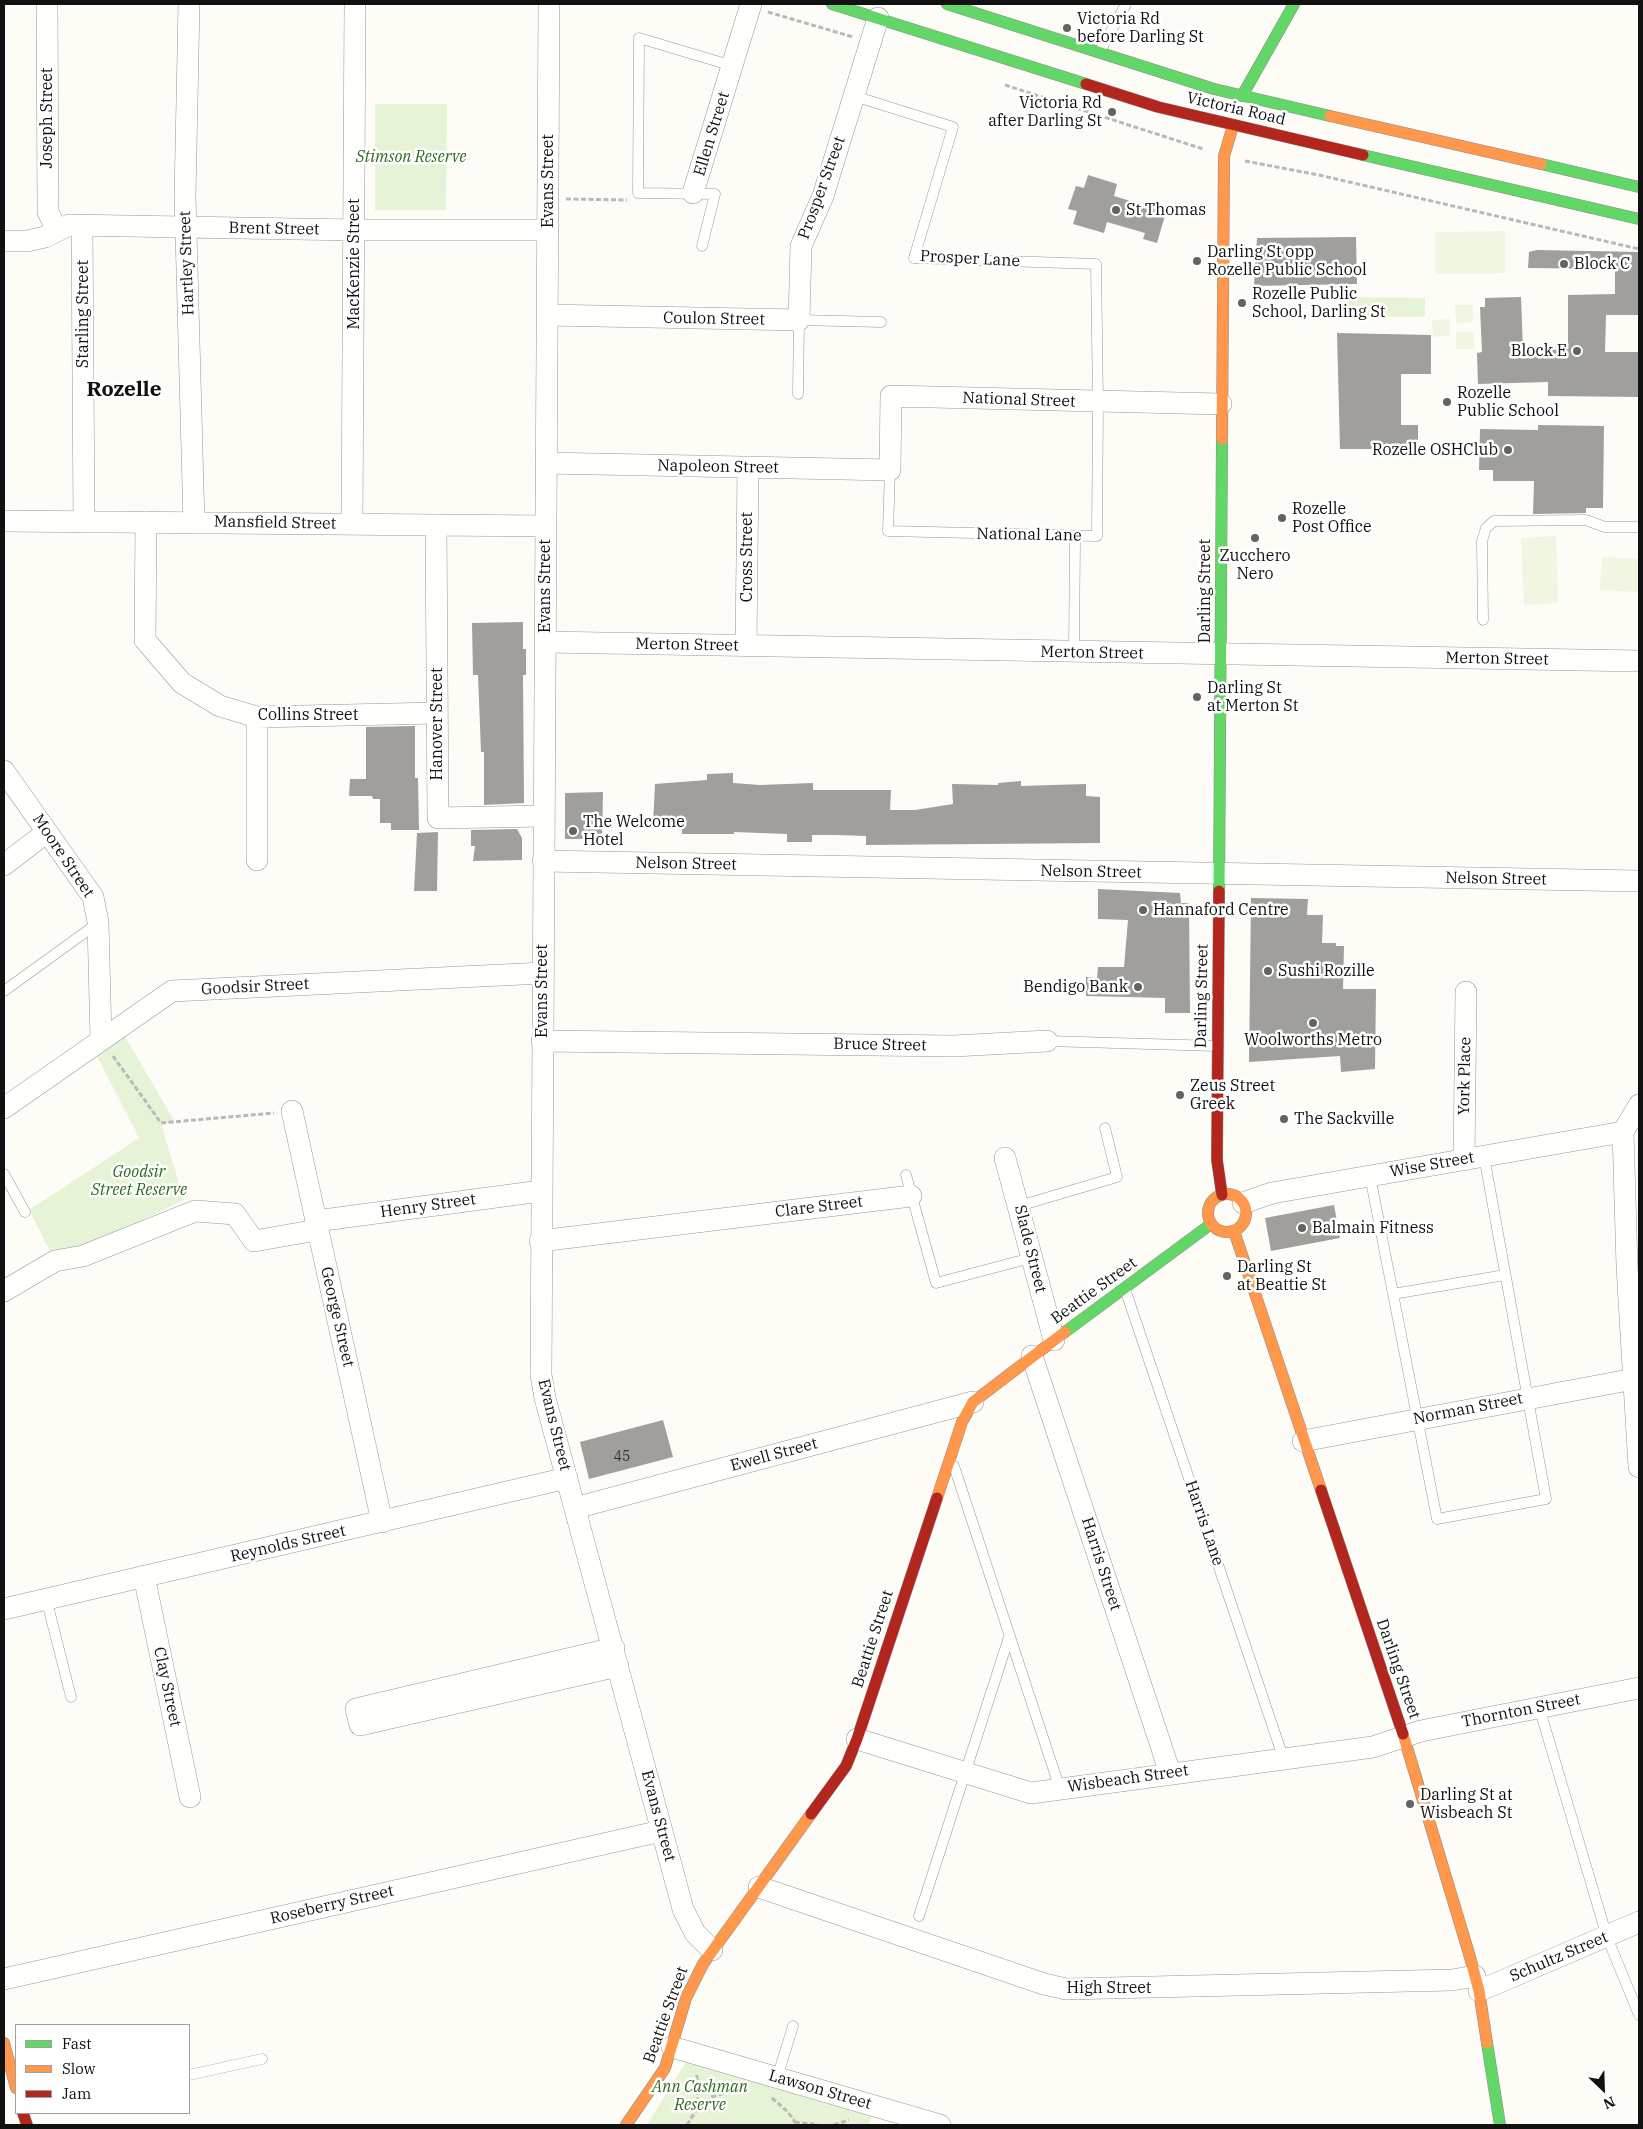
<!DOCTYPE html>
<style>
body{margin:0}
#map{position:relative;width:1643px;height:2129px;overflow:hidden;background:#fdfcf7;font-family:"IBM Plex Serif",serif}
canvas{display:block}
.frame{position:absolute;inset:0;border:5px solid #111;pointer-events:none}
.legend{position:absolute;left:15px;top:2024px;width:175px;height:90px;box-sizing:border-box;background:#fff;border:1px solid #a0a0a0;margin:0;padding:6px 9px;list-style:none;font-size:15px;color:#111}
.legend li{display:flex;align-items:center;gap:10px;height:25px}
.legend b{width:25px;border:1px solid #a0a0a0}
.north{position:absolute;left:1578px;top:2064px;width:50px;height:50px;-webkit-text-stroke:4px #fff;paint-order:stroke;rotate:156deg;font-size:14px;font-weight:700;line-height:20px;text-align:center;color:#111}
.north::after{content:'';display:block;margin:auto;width:18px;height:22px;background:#111;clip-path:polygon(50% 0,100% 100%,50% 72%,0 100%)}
</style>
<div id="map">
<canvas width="1643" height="2129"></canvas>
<div class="frame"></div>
<ul class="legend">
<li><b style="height:6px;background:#63d668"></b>Fast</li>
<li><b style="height:6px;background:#ff974d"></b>Slow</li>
<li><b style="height:6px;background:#b3261e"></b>Jam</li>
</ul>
<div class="north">N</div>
</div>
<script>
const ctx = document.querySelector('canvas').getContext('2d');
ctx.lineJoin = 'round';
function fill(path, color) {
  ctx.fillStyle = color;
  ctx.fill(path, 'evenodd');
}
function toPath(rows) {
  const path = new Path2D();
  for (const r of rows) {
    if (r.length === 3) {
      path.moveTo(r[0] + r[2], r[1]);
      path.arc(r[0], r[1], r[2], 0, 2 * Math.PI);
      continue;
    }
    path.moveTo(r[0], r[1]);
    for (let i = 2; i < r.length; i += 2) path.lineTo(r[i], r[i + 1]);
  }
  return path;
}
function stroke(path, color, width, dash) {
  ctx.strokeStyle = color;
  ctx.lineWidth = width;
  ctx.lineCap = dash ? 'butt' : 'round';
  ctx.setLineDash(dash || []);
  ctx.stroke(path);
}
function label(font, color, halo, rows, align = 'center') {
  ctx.font = font + ' "IBM Plex Serif",serif';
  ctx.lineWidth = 5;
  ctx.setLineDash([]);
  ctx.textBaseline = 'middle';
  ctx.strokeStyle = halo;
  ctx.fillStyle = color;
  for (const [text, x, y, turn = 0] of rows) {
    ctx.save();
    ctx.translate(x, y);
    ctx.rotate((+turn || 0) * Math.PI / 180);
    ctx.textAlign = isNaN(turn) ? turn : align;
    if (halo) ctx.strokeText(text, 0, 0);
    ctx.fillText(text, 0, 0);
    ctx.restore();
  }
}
const green = toPath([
 [375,104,447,104,446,210,375,210],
 [1346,297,1425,298,1425,317,1346,316],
 [123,1033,175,1122,161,1124,184,1200,75,1252,52,1255,29,1210,139,1138,94,1050],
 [686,2062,872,2114,869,2125,647,2125]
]);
const pitch = toPath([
 [1505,231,1505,273,1435,274,1435,232],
 [1455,305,1473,305,1473,322,1456,323],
 [1450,319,1450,336,1433,337,1432,320],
 [1456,332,1474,332,1474,349,1456,349],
 [1556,536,1558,603,1524,605,1521,538],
 [1602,557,1639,559,1639,592,1600,590]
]);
const building = toPath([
 [1088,175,1117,184,1114,196,1166,212,1157,243,1143,239,1145,233,1107,222,1104,233,1073,224,1077,211,1068,209,1076,186,1084,188],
 [1356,237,1357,284,1254,286,1257,238],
 [1537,250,1639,252,1639,315,1606,315,1605,352,1639,352,1639,397,1548,396,1548,382,1478,384,1477,353,1482,352,1480,307,1485,307,1485,298,1521,297,1523,350,1548,350,1568,349,1568,295,1615,294,1615,269,1528,268,1529,252],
 [1337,333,1431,335,1431,374,1401,374,1401,425,1418,425,1418,449,1340,449],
 [1538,425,1604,426,1603,508,1586,508,1586,513,1533,514,1534,481,1493,481,1493,470,1479,470,1480,429,1538,430],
 [523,622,523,649,526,649,526,675,523,675,524,803,484,805,484,752,481,752,478,675,473,675,472,623],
 [415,726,415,778,418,778,419,830,391,830,391,823,380,823,380,799,373,799,372,796,349,796,350,779,366,779,366,727],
 [733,773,733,783,760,785,813,783,813,790,891,790,890,810,915,810,953,804,952,784,998,785,998,783,1021,781,1021,786,1086,784,1086,796,1100,797,1100,843,866,845,866,836,837,835,812,835,812,842,787,842,787,834,734,832,734,834,682,834,682,827,653,826,655,784,707,780,707,774],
 [603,792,602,839,565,839,565,793],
 [517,829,522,838,522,860,473,861,475,846,471,846,471,830],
 [438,832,437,891,414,891,417,833],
 [1098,889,1180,893,1181,903,1189,903,1190,1013,1165,1013,1165,998,1086,996,1086,977,1097,978,1098,967,1124,967,1128,920,1098,919],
 [1251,898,1308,899,1307,915,1323,915,1322,943,1336,943,1336,946,1344,946,1343,989,1376,989,1375,1069,1341,1072,1340,1056,1249,1062],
 [1334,1205,1340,1238,1271,1251,1265,1218],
 [663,1420,673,1457,589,1479,580,1442]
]);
const path = toPath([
 [768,12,853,37],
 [1005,85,1203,149],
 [1245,161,1319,175,1639,249],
 [566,199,627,200],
 [113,1056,161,1123,274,1113],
 [697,2075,697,2109],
 [772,2098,788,2112,797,2125],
 [795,2122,819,2125],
 [687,2125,697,2109,712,2097,730,2091,744,2090],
 [834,2125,849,2120]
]);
const lane = toPath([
 [1100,51,1126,4],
 [854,96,953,127,914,258,1096,264,1098,402,1097,536,888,531,890,470],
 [702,246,715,194,638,193,639,38,733,66],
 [798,394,799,320,881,322],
 [1483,620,1482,541,1486,528,1494,521,1586,520,1605,527,1639,527],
 [1074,652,1075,537],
 [4,991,98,923],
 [1047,1041,1217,1046],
 [4,1174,25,1212],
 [906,1175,936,1283,1031,1258],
 [1370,1176,1437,1519,1546,1499,1484,1156],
 [1019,1206,1117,1177,1105,1128],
 [1125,1289,1283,1757],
 [1393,1294,1505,1275],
 [954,1466,1060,1789],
 [46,1598,71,1697],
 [1539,1707,1607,1937,1639,2015],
 [919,1916,1009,1637],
 [189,2075,262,2059],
 [777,2078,793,2026]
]);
const street = toPath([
 [47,4,48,212,57,230],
 [189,4,185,196,194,523],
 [549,4,541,1375,545,1398,683,1909,695,1933,712,1950],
 [693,193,751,4],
 [82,226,84,522],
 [4,241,27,241,45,237,69,225,354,230,547,230],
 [547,315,799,320,801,246,823,196,878,18],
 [546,463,890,470,891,396,1221,404],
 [4,521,545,526],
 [146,522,145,640,182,683,220,706,257,717,436,713],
 [352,524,355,4],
 [436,525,438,818,543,816],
 [545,642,1639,661],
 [746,646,748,467],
 [257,717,257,860],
 [4,771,93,897,98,922,101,1040],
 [543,861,1639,881],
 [4,865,47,832],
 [542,1041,954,1046,1047,1041],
 [1639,1105,1623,1132,1627,1266,1639,1467],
 [4,1108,172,991,543,973],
 [292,1111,382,1522],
 [1005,1158,1054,1340],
 [1464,1160,1466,992],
 [1243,1203,1272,1193,1623,1132],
 [316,1221,541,1191],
 [540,1241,911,1196],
 [4,1291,55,1261,83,1256,195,1211,235,1214,254,1241,317,1230],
 [1032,1356,1170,1773],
 [1303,1441,1634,1379],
 [575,1508,973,1402],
 [144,1576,190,1797],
 [4,1609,567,1478],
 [614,1648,356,1709,360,1725,618,1666],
 [857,1739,1031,1793,1373,1747,1421,1731,1639,1688],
 [759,1887,1044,1984,1066,1989,1452,1980,1475,1976],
 [4,1979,661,1831],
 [1479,1991,1639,1922],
 [672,2047,940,2125]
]);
const fast = toPath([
 [832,4,1086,84],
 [947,4,1214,89,1330,116],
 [1242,96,1294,4],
 [1363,155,1639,219],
 [1541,164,1639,187],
 [1219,891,1222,439],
 [1065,1332,1211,1224],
 [1487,2043,1500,2125]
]);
const slow = toPath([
 [1330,116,1541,164],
 [1222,439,1224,156,1233,126],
 [1227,1213,19],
 [1234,1231,1321,1490],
 [937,1498,962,1422,973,1402,1065,1332],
 [1403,1734,1470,1957,1479,1991,1487,2043],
 [4,2043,16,2088],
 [626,2125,665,2068,686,1998,703,1964,811,1814]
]);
const jam = toPath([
 [1086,84,1158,107,1363,155],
 [1219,891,1217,1160,1222,1195],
 [1321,1490,1403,1734],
 [811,1814,846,1766,857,1739,937,1498],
 [23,2113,27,2125]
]);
const markers = [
 [1067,28,5,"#646362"],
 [1112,112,5,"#646362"],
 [1116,210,5,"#646362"],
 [1197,261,5,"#646362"],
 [1564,264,5,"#646362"],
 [1242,303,5,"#646362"],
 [1577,351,5,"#646362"],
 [1447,402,5,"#646362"],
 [1508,450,5,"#646362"],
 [1282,518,5,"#646362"],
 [1255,538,5,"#646362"],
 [1197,697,5,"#646362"],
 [573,831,5,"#646362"],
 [1143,910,5,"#646362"],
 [1268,971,5,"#646362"],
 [1138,987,5,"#646362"],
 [1313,1023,5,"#646362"],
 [1180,1095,5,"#646362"],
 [1284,1119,5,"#646362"],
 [1302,1228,5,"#646362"],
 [1227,1276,5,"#646362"],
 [1410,1804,5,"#646362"]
];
const numberNames = [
 ["45",622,1457]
];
const poiNames = [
 ["Victoria Rd",1077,19],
 ["before Darling St",1077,37],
 ["Victoria Rd",1102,103,"right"],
 ["after Darling St",1102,121,"right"],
 ["St Thomas",1126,210],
 ["Darling St opp",1207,252],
 ["Rozelle Public School",1207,270],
 ["Block C",1574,264],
 ["Rozelle Public",1252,294],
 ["School, Darling St",1252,312],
 ["Block E",1567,351,"right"],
 ["Rozelle",1457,393],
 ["Public School",1457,411],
 ["Rozelle OSHClub",1498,450,"right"],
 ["Rozelle",1292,509],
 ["Post Office",1292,527],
 ["Zucchero",1255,556,"center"],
 ["Nero",1255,574,"center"],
 ["Darling St",1207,688],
 ["at Merton St",1207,706],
 ["The Welcome",583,822],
 ["Hotel",583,840],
 ["Hannaford Centre",1153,910],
 ["Sushi Rozille",1278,971],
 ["Bendigo Bank",1128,987,"right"],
 ["Woolworths Metro",1313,1040,"center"],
 ["Zeus Street",1190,1086],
 ["Greek",1190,1104],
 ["The Sackville",1294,1119],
 ["Balmain Fitness",1312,1228],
 ["Darling St",1237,1267],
 ["at Beattie St",1237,1285],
 ["Darling St at",1420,1795],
 ["Wisbeach St",1420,1813]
];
const streetNames = [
 ["Victoria Road",1236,109,13],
 ["Joseph Street",47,118,-90],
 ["Ellen Street",712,134,-73],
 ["Evans Street",548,181,-90],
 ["Prosper Street",822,188,-70],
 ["Brent Street",274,229,1],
 ["Prosper Lane",970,259,3],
 ["Hartley Street",187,263,-92],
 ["MacKenzie Street",354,264,-90],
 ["Starling Street",83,314,-90],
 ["Coulon Street",714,319,1],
 ["National Street",1019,400,2],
 ["Napoleon Street",718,467,1],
 ["Mansfield Street",275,523,1],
 ["National Lane",1029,535,1],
 ["Cross Street",747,557,-90],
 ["Evans Street",545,586,-90],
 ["Darling Street",1205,591,-90],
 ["Merton Street",687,645,1],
 ["Merton Street",1092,653,1],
 ["Merton Street",1497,659,1],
 ["Collins Street",308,715],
 ["Hanover Street",437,724,-90],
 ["Moore Street",63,856,56],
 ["Nelson Street",686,864,1],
 ["Nelson Street",1091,872,1],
 ["Nelson Street",1496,879,1],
 ["Goodsir Street",255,987,-3],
 ["Evans Street",542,991,-90],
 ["Darling Street",1202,996,-89],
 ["Bruce Street",880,1045,1],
 ["York Place",1465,1076,-89],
 ["Wise Street",1432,1165,-10],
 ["Henry Street",428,1206,-8],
 ["Clare Street",819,1207,-7],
 ["Slade Street",1030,1249,76],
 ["Beattie Street",1094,1291,-36],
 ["George Street",337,1317,77],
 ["Norman Street",1468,1409,-11],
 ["Evans Street",554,1425,76],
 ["Ewell Street",774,1455,-15],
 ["Harris Lane",1204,1523,71],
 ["Reynolds Street",288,1544,-13],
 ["Harris Street",1101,1564,72],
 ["Beattie Street",873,1639,-72],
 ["Darling Street",1398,1669,71],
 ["Clay Street",167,1687,78],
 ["Thornton Street",1521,1711,-11],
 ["Wisbeach Street",1128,1779,-8],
 ["Evans Street",658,1816,75],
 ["Roseberry Street",332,1905,-13],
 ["Schultz Street",1559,1957,-23],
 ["High Street",1109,1988],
 ["Beattie Street",666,2015,-70],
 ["Lawson Street",820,2090,16]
];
const parkNames = [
 ["Stimson Reserve",411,157],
 ["Goodsir",139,1172],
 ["Street Reserve",139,1190],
 ["Ann Cashman",700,2087],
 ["Reserve",700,2105]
];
const districtNames = [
 ["Rozelle",124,390]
];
fill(green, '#e7f3d7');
fill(pitch, '#f0f6e1');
fill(building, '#a19f9c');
stroke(lane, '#979795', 11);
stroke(street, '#979795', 22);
stroke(fast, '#8e8d8b', 12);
stroke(slow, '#8e8d8b', 12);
stroke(jam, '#8e8d8b', 12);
stroke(path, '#b9b9b8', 3, [5, 2.5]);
stroke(lane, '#fffffe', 10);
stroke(street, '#fffffe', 21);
stroke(fast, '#63d668', 11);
stroke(slow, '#ff974d', 11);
stroke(jam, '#b3261e', 11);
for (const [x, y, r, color] of markers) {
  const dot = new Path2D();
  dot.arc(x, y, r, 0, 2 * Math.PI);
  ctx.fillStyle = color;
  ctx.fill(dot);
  stroke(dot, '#fff', 2);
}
label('14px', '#353434', null, numberNames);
label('16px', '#111', '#fff', poiNames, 'left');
label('16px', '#111', '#fff', streetNames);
label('italic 16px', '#2f6b1f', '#fff', parkNames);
label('bold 21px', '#111', '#fff', districtNames);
</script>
